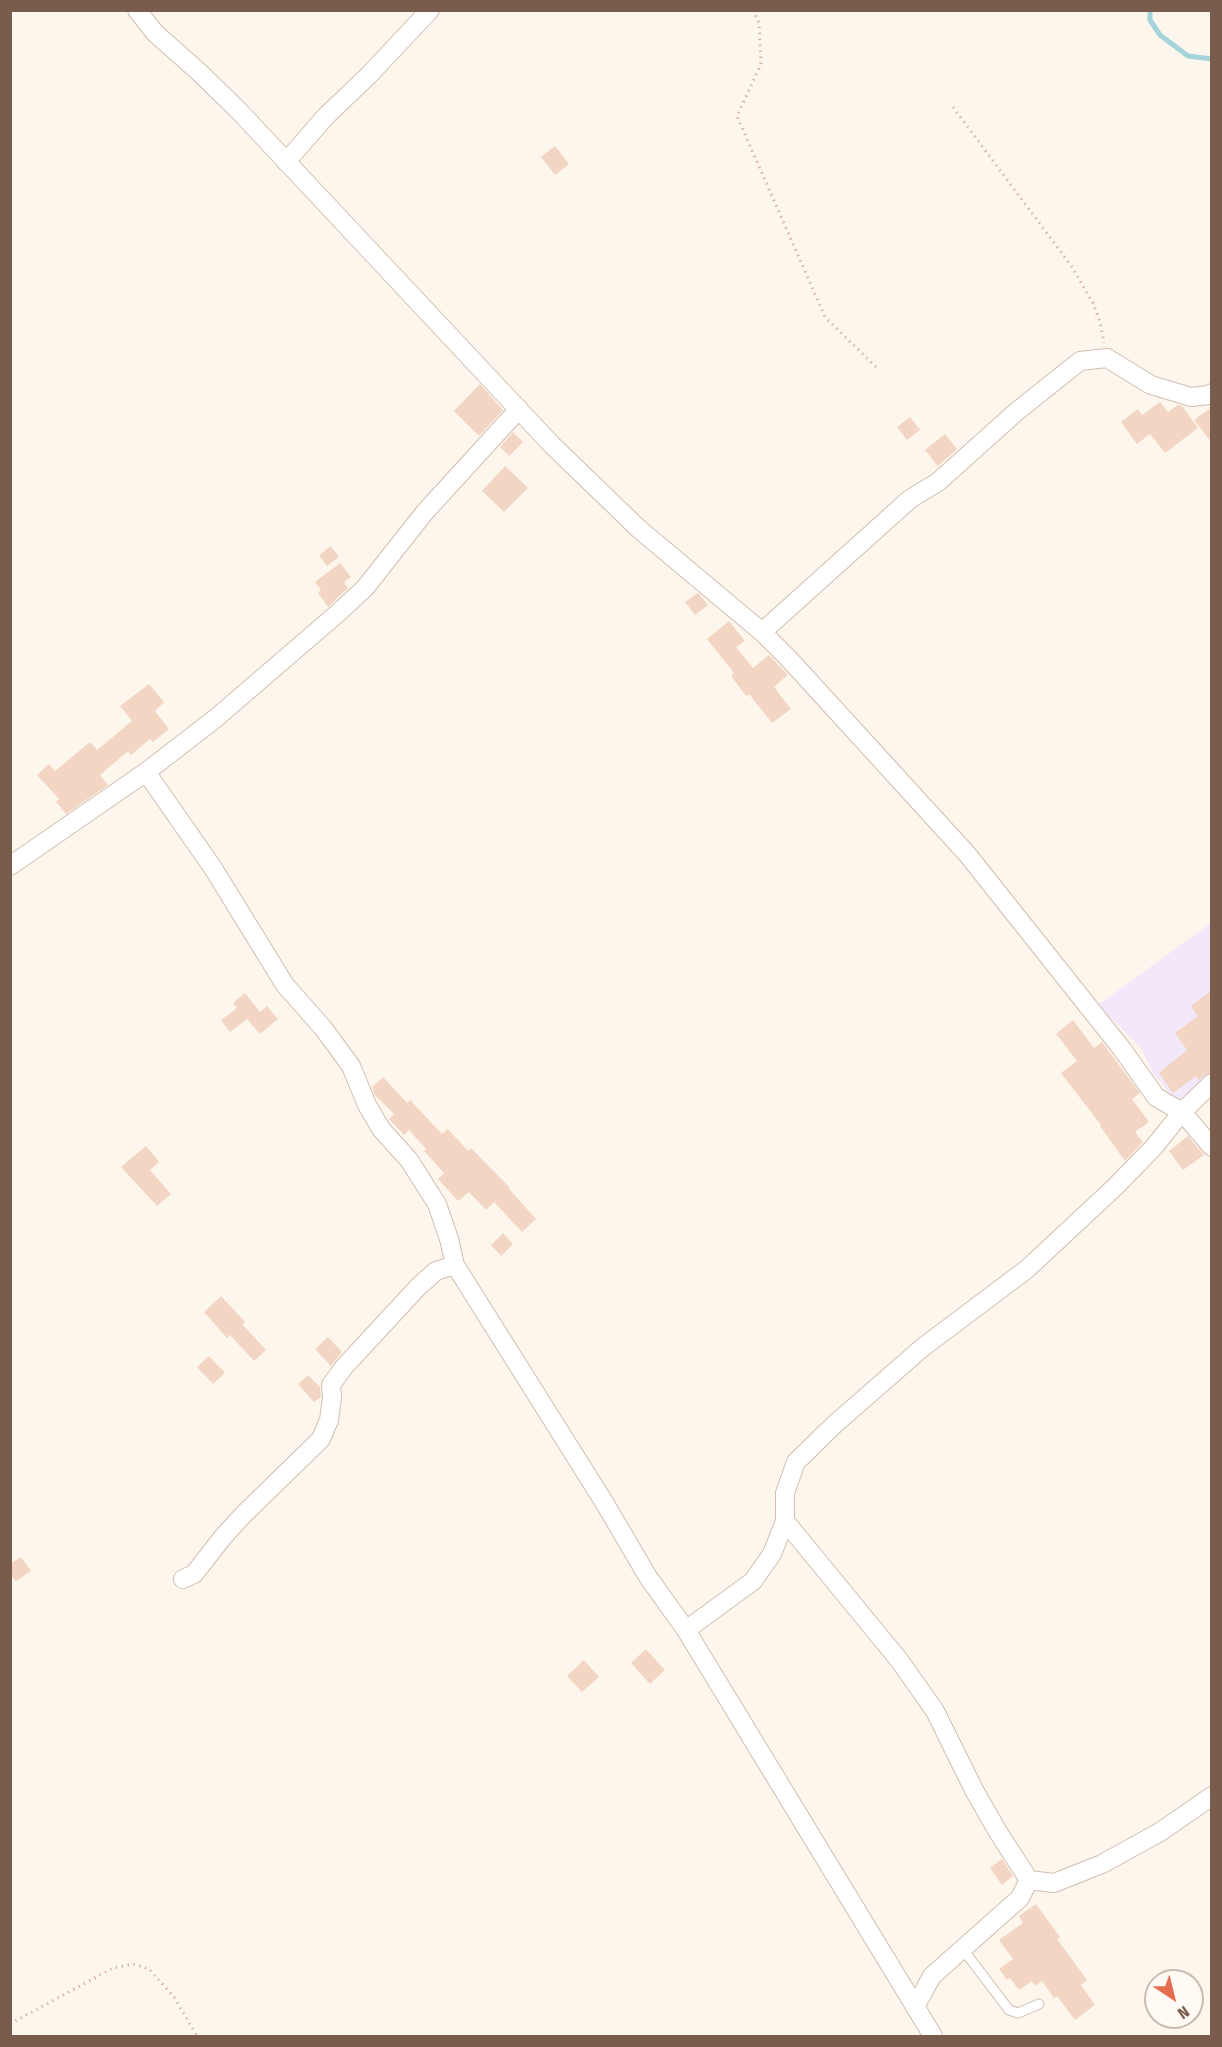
<!DOCTYPE html>
<style>
body{margin:0}
#map{position:relative;width:1222px;height:2047px;overflow:hidden;background:#fdf6ec;font-family:"Fira Sans Condensed",sans-serif}
canvas{display:block}
.frame{position:absolute;inset:0;border:12px solid #7a5c4d;pointer-events:none}
.north{position:absolute;left:1144px;top:1969px;width:60px;height:60px;box-sizing:border-box;background:#fffaf3;border:2px solid #cabbb1;border-radius:50%;rotate:145deg;font-size:16px;font-weight:700;line-height:24px;text-align:center;color:#7a5c4d}
.north::after{content:'';display:block;margin:auto;width:21px;height:27px;background:#e76f51;clip-path:polygon(50% 0,100% 100%,50% 72%,0 100%)}
</style>
<div id="map">
<canvas width="1222" height="2047"></canvas>
<div class="frame"></div>
<div class="north">N</div>
</div>
<script>
const ctx = document.querySelector('canvas').getContext('2d');
ctx.lineJoin = 'round';
function fill(path, color) {
  ctx.fillStyle = color;
  ctx.fill(path, 'evenodd');
}
function toPath(rows) {
  const path = new Path2D();
  for (const r of rows) {
    path.moveTo(r[0], r[1]);
    for (let i = 2; i < r.length; i += 2) path.lineTo(r[i], r[i + 1]);
  }
  return path;
}
function stroke(path, color, width, dash) {
  ctx.strokeStyle = color;
  ctx.lineWidth = width;
  ctx.lineCap = dash ? 'butt' : 'round';
  ctx.setLineDash(dash || []);
  ctx.stroke(path);
}
const education = toPath([
 [1211,923,1211,1073,1177,1103,1153,1073,1140,1047,1098,1005]
]);
const stream = toPath([
 [1150,10,1150,20,1160,35,1188,56,1212,59]
]);
const building = toPath([
 [555,146,569,164,555,175,541,157],
 [480,384,503,410,479,436,454,411],
 [1160,402,1168,412,1178,405,1182,406,1198,428,1165,453,1150,434,1137,444,1121,422,1138,409,1142,415],
 [1212,407,1212,443,1194,420],
 [910,417,920,430,907,440,897,427],
 [513,432,523,442,509,456,500,447],
 [945,434,957,449,938,466,925,450],
 [505,466,528,488,504,512,482,491],
 [331,546,339,557,327,566,319,555],
 [340,563,351,577,344,582,348,588,328,607,318,593,321,590,315,582],
 [698,593,708,605,695,615,685,602],
 [729,621,745,641,736,647,753,668,769,655,788,675,774,687,791,709,772,723,749,694,746,696,731,676,734,673,707,639],
 [149,684,164,702,155,711,169,729,153,742,150,739,131,755,128,751,100,775,108,785,66,814,56,802,59,799,37,775,49,764,55,771,90,742,97,750,132,721,120,706],
 [1212,990,1212,1072,1205,1075,1199,1080,1196,1076,1173,1093,1159,1073,1187,1050,1175,1033,1198,1016,1191,1006],
 [245,993,260,1012,267,1006,278,1019,260,1034,247,1019,230,1032,221,1020,237,1008,233,1003],
 [1073,1020,1094,1048,1102,1042,1140,1093,1132,1099,1149,1122,1135,1132,1143,1142,1125,1161,1100,1126,1101,1125,1061,1073,1077,1061,1056,1034],
 [383,1077,407,1103,410,1100,442,1134,448,1129,468,1151,471,1148,510,1188,509,1189,536,1219,522,1232,494,1202,486,1210,469,1192,458,1201,438,1179,444,1173,424,1151,426,1149,409,1130,404,1135,389,1119,394,1114,374,1094,372,1087],
 [1188,1136,1204,1155,1183,1170,1169,1151],
 [146,1146,159,1162,150,1170,171,1194,157,1206,121,1167],
 [503,1233,513,1244,501,1256,491,1245],
 [221,1296,245,1322,242,1324,266,1350,254,1361,230,1335,227,1338,204,1312],
 [328,1337,342,1352,331,1366,315,1349],
 [209,1356,225,1373,213,1384,197,1367],
 [308,1375,320,1387,321,1397,314,1402,298,1384],
 [21,1557,31,1571,16,1581,10,1574,10,1564],
 [646,1649,665,1670,650,1684,631,1663],
 [584,1660,599,1677,582,1692,567,1676],
 [1002,1859,1013,1876,1002,1885,990,1868],
 [1036,1904,1060,1937,1057,1939,1087,1980,1081,1985,1095,2005,1075,2020,1057,1996,1054,1998,1042,1981,1035,1986,1032,1981,1019,1990,1010,1978,1007,1980,999,1969,1013,1959,999,1940,1023,1923,1019,1916]
]);
const path = toPath([
 [753,10,759,23,761,64,737,116,825,317,877,368],
 [953,107,1072,267,1093,303,1100,322,1104,343],
 [10,2024,113,1968,133,1964,149,1969,174,1997,197,2036]
]);
const lane = toPath([
 [962,1948,1009,2010,1018,2013,1039,2004]
]);
const street = toPath([
 [137,10,155,33,199,72,239,111,552,445,639,529,762,632,789,659,967,854,1122,1049,1156,1097,1182,1112,1212,1147],
 [286,162,326,116,369,75,430,10],
 [762,632,910,499,938,482,1016,412,1080,361,1107,358,1151,385,1191,397,1209,395,1212,393],
 [146,772,213,868,285,985,323,1028,351,1066,367,1105,381,1129,409,1160,437,1204,449,1239,455,1265,604,1502,648,1577,686,1630,933,2036],
 [10,866,146,772,216,718,338,613,365,588,425,512,519,409],
 [785,1521,899,1660,935,1711,974,1790,998,1832,1029,1880,1054,1883,1102,1864,1160,1832,1212,1796],
 [183,1579,194,1574,223,1537,243,1515,321,1439,329,1420,332,1398,331,1385,344,1367,418,1287,436,1271,455,1265],
 [686,1630,753,1581,772,1554,785,1521,785,1493,796,1462,835,1424,922,1348,1027,1269,1115,1187,1154,1147,1182,1112,1212,1083],
 [915,2007,932,1976,1020,1898,1029,1880]
]);
fill(education, '#f3e8fa');
stroke(stream, '#a5d3da', 5);
fill(building, '#f3d5c3');
stroke(lane, '#d1beb0', 11);
stroke(street, '#d1beb0', 20);
stroke(path, '#d9b8a5', 3, [1.5, 4.5]);
stroke(lane, '#fff', 9);
stroke(street, '#fff', 18);
</script>
